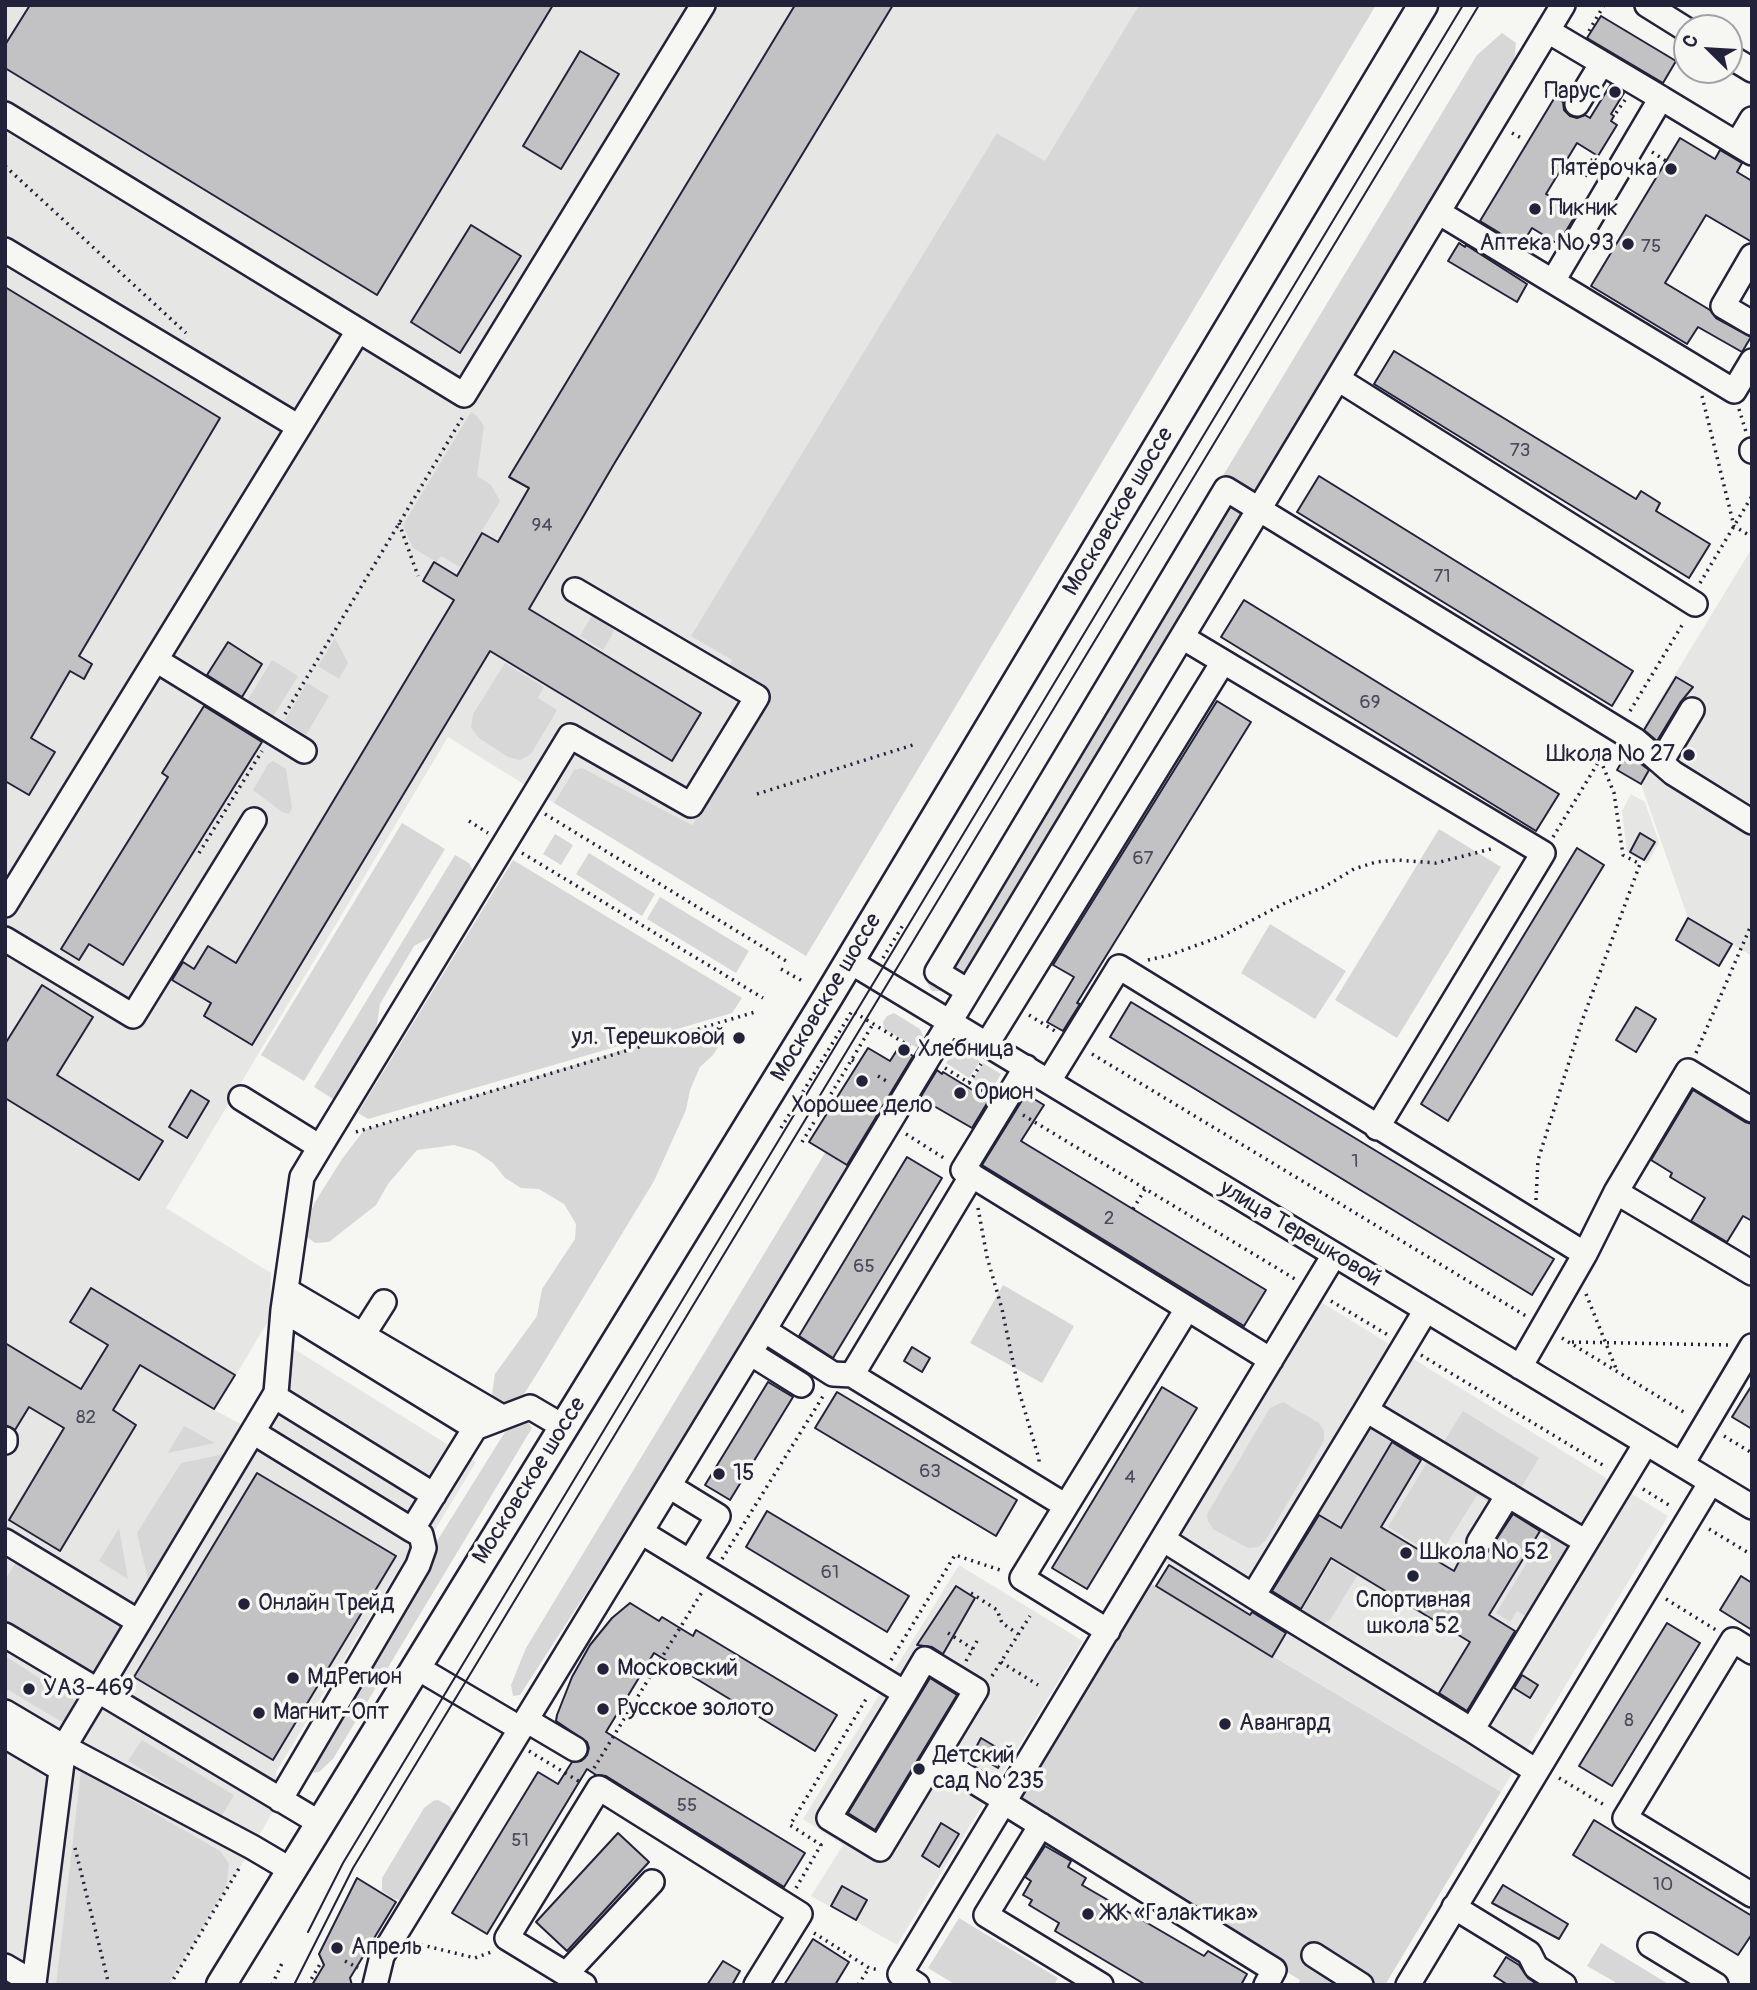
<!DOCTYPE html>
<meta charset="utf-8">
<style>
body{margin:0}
#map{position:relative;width:1757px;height:1990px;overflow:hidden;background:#f6f6f2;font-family:Pangolin,sans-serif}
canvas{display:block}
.frame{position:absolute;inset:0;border:7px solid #22223b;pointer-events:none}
.north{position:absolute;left:1673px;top:14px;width:70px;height:70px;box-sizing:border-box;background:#f6f6f2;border:2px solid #a1a1a9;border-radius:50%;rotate:294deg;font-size:19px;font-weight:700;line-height:28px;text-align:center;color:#22223b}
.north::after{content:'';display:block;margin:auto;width:24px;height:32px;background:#22223b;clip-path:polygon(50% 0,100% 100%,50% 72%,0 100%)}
</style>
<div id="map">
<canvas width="1757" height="1990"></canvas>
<div class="frame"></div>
<div class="north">С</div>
</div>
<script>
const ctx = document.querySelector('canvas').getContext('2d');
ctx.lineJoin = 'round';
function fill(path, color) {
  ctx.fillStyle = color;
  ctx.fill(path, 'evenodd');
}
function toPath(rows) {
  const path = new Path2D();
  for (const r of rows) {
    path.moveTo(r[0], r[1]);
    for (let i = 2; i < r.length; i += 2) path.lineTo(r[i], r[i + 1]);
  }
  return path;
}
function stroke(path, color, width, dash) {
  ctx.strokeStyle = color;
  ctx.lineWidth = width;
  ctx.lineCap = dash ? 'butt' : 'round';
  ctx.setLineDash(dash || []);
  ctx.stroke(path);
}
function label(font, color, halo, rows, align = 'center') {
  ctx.font = font + ' Pangolin,sans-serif';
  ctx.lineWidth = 7;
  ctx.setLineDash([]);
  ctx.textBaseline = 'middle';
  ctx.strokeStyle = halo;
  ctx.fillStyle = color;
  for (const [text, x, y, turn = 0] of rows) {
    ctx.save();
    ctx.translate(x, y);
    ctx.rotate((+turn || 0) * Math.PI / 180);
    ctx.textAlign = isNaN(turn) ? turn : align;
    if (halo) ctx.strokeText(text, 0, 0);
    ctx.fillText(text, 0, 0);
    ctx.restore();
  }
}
const built = toPath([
 [5,5,1139,5,1045,162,998,133,692,635,732,660,726,671,769,695,691,826,574,770,554,803,448,737,166,1208,271,1273,270,1318,215,1410,244,1426,294,1349,476,1462,424,1548,406,1557,276,1772,280,1800,170,1985,5,1985],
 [1752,548,1752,956,1688,918,1641,784,1617,770],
 [1631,794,1645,802,1659,843,1647,864,1627,852,1622,811],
 [1321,1302,1668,1516,1501,1792,1156,1586,1169,1565,1163,1561],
 [959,1565,1083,1641,897,1945,811,1896,843,1845,803,1819]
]);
const green = toPath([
 [1139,5,1376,5,806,956,554,803,574,770,582,768,692,825,769,695,726,671,732,660,691,636,997,133,1045,161],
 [1502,33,1516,43,1514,63,956,991,932,991,922,974,1477,55],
 [471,412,477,416,484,426,477,476,491,485,500,501,460,567,441,556,437,562,413,548,403,525],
 [596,614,615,624,612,635,603,650,580,636,591,617],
 [335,638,348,663,339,679,318,666],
 [272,660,298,676,273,717,247,701],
 [505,663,544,687,538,698,557,710,531,754,520,760,508,757,479,738,471,728,473,714],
 [307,683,329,696,306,735,284,721],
 [273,761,286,769,292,808,289,814,282,812,253,790,268,764],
 [402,823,445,849,304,1081,261,1055],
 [1439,829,1501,867,1397,1038,1335,1000],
 [555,834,573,845,561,865,543,854],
 [589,853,655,894,642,916,576,874],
 [455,855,469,863,473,871,473,876,440,932,414,946,380,1004,375,1037,336,1101,314,1087],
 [513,860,742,998,732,1013,368,1119,358,1113],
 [660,897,749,951,736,973,647,919],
 [1270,924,1346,971,1315,1019,1241,973],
 [894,1013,920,1029,925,1041,923,1051,884,1029,883,1022,887,1016],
 [693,1028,712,1029,720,1034,720,1044,713,1055,700,1067,690,1090,686,1110,654,1181,538,1372,524,1394,510,1403,497,1405,492,1395,495,1374,537,1316,542,1289,575,1239,576,1224,564,1204,539,1189,521,1188,505,1178,493,1163,475,1151,454,1145,440,1147,417,1150,388,1184,376,1205,329,1242,315,1243,306,1236,307,1221,315,1202,342,1159,364,1130],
 [957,1050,964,1051,980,1061,969,1078,946,1063],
 [983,1063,1001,1074,991,1091,973,1079],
 [828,1148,852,1150,854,1162,850,1172,588,1590,520,1695,513,1696,511,1685,526,1648],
 [1003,1285,1074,1326,1042,1383,970,1343],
 [1283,1402,1319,1423,1324,1431,1324,1441,1265,1541,1258,1547,1248,1548,1213,1529,1208,1521,1207,1514,1270,1408],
 [1463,1411,1539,1458,1518,1493,1441,1446],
 [523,1422,529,1423,532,1428,333,1759,319,1772,310,1773,433,1565,432,1549,505,1432],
 [1367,1423,1397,1438,1394,1443,1391,1442,1341,1527,1312,1509],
 [184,1426,215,1443,168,1453],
 [224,1454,148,1580,137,1533,181,1463],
 [1431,1456,1501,1499,1496,1507,1477,1495,1438,1558,1388,1527],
 [119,1528,128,1579,99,1561],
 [1547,1530,1567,1542,1573,1551,1534,1621,1517,1611,1510,1622,1496,1613],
 [1332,1561,1357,1576,1330,1620,1320,1626,1298,1617],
 [16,1562,121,1627,91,1678,5,1626,5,1580],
 [1150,1583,1501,1792,1385,1985,1298,1985,1300,1980,1015,1804],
 [5,1656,77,1702,79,1705,70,1723,60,1721,5,1688],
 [142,1740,234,1795,221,1817,128,1761],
 [81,1771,220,1851,229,1864,227,1882,224,1890,167,1985,56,1985],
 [438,1800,449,1806,456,1817,407,1899,399,1900,392,1898,382,1891,382,1878,424,1808,433,1801],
 [959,1918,1058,1978,1054,1985,956,1985,928,1968],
 [1601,1943,1670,1985,1616,1985,1615,1982,1587,1966]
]);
const building = toPath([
 [30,5,553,5,377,295,5,68,5,45,30,5],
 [795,5,893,5,614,464,529,609,701,713,672,761,490,651,252,1045,204,1016,211,1003,172,980,183,962,194,969,208,946,236,963,454,600,423,581,434,562,457,576,482,533,498,542,529,488,509,477,795,5],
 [1601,16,1676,61,1663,83,1587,38,1601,16],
 [580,51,619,74,561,169,523,146,580,51],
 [1611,84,1624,93,1611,114,1614,116,1611,121,1617,125,1598,156,1577,143,1546,194,1577,213,1558,244,1532,228,1521,246,1480,221,1555,97,1563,102,1564,110,1570,116,1577,118,1585,115,1590,118,1611,84],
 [1680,138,1715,159,1720,150,1742,163,1737,172,1752,181,1752,242,1706,215,1665,283,1710,310,1716,318,1751,337,1742,352,1698,327,1687,344,1591,286,1680,138],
 [471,225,521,256,460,353,411,322,471,225],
 [1459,243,1465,247,1466,245,1527,284,1517,302,1448,261,1459,243],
 [5,287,220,418,79,656,92,664,84,679,70,671,31,738,55,752,29,795,5,781,5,287],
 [1394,351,1636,499,1641,491,1660,503,1656,511,1710,544,1689,578,1374,384,1394,351],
 [1319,476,1633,671,1612,706,1297,512,1319,476],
 [1244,600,1559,794,1536,831,1221,637,1244,600],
 [228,642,262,664,242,697,207,675,228,642],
 [1676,677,1693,687,1680,703,1657,741,1644,730,1676,677],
 [1217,701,1251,722,1077,1003,1080,1004,1063,1031,1047,1022,1074,977,1053,965,1217,701],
 [204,706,262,742,123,965,89,944,79,960,61,949,168,777,162,773,204,706],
 [1627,753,1649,770,1641,784,1617,770,1627,753],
 [1640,833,1655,842,1644,860,1630,852,1640,833],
 [1577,848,1604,865,1448,1121,1421,1104,1577,848],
 [1688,918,1732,944,1719,966,1676,940,1688,918],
 [42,985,93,1017,57,1075,163,1141,139,1180,5,1098,5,1044,42,985],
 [1131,1002,1554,1259,1532,1295,1110,1037,1131,1002],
 [1636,1007,1656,1019,1636,1052,1616,1040,1636,1007],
 [899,1047,913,1056,847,1165,809,1142,868,1048,890,1061,899,1047],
 [937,1070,942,1074,943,1072,989,1100,972,1128,920,1098,937,1070],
 [191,1090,209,1101,187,1138,169,1127,191,1090],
 [1693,1090,1745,1122,1752,1124,1752,1221,1743,1216,1727,1242,1691,1221,1705,1198,1670,1177,1672,1173,1651,1160,1693,1090],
 [1026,1094,1044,1105,1021,1141,1266,1290,1244,1326,982,1165,1026,1094],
 [907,1157,942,1178,833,1358,799,1336,907,1157],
 [91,1288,235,1375,214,1409,140,1365,113,1410,136,1425,60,1551,9,1520,64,1428,29,1407,15,1430,5,1425,5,1343,81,1389,108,1345,70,1322,91,1288],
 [912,1347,930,1358,922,1372,904,1361,912,1347],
 [768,1382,793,1397,730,1500,705,1485,768,1382],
 [1752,1385,1752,1429,1732,1417,1752,1385],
 [1162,1387,1197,1408,1087,1589,1052,1568,1162,1387],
 [837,1392,1017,1500,996,1536,815,1428,837,1392],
 [1392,1442,1421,1460,1381,1527,1454,1571,1466,1548,1472,1554,1486,1555,1513,1514,1540,1531,1489,1615,1515,1631,1467,1711,1439,1693,1470,1642,1331,1558,1301,1609,1272,1591,1319,1515,1341,1528,1392,1442],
 [257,1473,396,1556,273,1760,134,1677,257,1473],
 [767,1511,909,1596,887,1632,746,1547,767,1511],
 [1169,1565,1250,1615,1252,1612,1286,1633,1272,1657,1156,1586,1169,1565],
 [1741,1576,1752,1583,1752,1630,1720,1610,1741,1576],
 [956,1586,975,1598,943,1654,932,1647,917,1645,956,1586],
 [630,1603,659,1621,662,1617,693,1636,696,1630,837,1715,815,1751,654,1653,606,1732,805,1853,784,1887,606,1776,596,1775,587,1769,487,1934,452,1913,538,1772,558,1784,572,1762,581,1761,587,1755,589,1748,587,1742,556,1721,557,1715,572,1677,590,1645,612,1618,630,1603],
 [1667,1623,1700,1643,1612,1786,1579,1766,1667,1623],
 [1522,1675,1538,1685,1530,1698,1514,1688,1522,1675],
 [930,1678,957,1695,875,1830,848,1813,930,1678],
 [981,1738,1006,1753,998,1768,973,1753,981,1738],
 [1594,1820,1752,1916,1752,1934,1738,1955,1573,1855,1594,1820],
 [941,1823,959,1834,939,1867,922,1856,941,1823],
 [618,1833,649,1862,567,1951,536,1922,618,1833],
 [1045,1846,1071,1861,1068,1867,1086,1878,1082,1885,1204,1956,1208,1951,1247,1974,1241,1985,1146,1985,1055,1931,1059,1923,1029,1905,1032,1900,1023,1895,1031,1881,1025,1877,1045,1846],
 [357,1878,396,1902,350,1978,352,1985,312,1985,324,1965,319,1954,357,1878],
 [1503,1885,1568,1924,1559,1939,1492,1903,1503,1885],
 [842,1886,867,1900,856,1920,831,1906,842,1886],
 [813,1939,849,1962,835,1985,784,1985,813,1939],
 [1506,1957,1519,1965,1528,1978,1538,1985,1508,1985,1494,1976,1506,1957],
 [723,1961,740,1971,732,1985,707,1985,723,1961]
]);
const path = toPath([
 [1589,31,1604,5],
 [1616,113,1625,100],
 [1512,133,1523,139],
 [1652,152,1666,161],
 [1568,164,1591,178],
 [5,166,186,333],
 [1702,396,1734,526,1752,537],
 [1739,409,1746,432],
 [399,523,418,576],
 [1700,583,1752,496],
 [1630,711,1684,622],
 [285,714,464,415],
 [757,794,916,744],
 [545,814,786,961],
 [469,821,488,833],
 [1553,837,1607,748],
 [199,853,262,751],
 [522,853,763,998],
 [883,958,903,925],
 [1148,960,1170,955,1222,936,1285,903,1324,887,1354,869,1376,862,1397,860,1436,863,1495,848],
 [781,969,804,982],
 [1029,1015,1055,1031],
 [1696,1053,1752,923],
 [1092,1054,1526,1316],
 [852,1060,858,1064],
 [945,1068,986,1093],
 [878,1076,888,1082],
 [969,1083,981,1064],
 [1023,1115,1295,1279],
 [781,1128,852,1011,911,1047],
 [356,1132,755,1012],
 [906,1134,947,1160],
 [802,1142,873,1024],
 [1536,1200,1538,1160,1582,1021,1640,864,1623,855,1614,793,1600,759],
 [978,1208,987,1257,1002,1309,1019,1391,1039,1459,1039,1466],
 [1133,1209,1145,1189],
 [1586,1294,1617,1371],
 [1331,1301,1388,1335],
 [1562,1338,1687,1414],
 [1572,1342,1729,1345],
 [1421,1355,1606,1467],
 [1724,1436,1752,1453],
 [1643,1489,1672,1507],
 [1709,1529,1752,1555],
 [722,1559,825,1393],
 [971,1593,997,1610,1002,1623,1018,1634],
 [1666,1599,1716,1630],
 [948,1633,973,1649],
 [891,1660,955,1555,1003,1571],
 [966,1661,977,1641],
 [1001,1662,1038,1685],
 [992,1676,1030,1616],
 [529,1751,580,1782],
 [594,1768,702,1592],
 [1559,1778,1606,1806],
 [75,1848,109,1985],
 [796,1888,821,1845,790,1825,868,1696],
 [814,1933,869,1968,880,1970],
 [414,1943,475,1958,491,1952],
 [345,1961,358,1968],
 [170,1985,241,1865],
 [272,1985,283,1961],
 [308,1985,320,1964],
 [858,1985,869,1968]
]);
const minor = toPath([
 [1647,5,1687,30],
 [1548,31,1661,98],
 [1729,56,1752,70],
 [1577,104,1602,63],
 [5,114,464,395,703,5],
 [1737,144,1752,119],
 [1438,212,1734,391,1752,361],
 [5,250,299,427],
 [1752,256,1723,306,1752,323],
 [1553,281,1661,98,1752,153],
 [1338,379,1695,604],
 [1752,450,1752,451],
 [1182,637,1543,853,1377,1128],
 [156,660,304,751],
 [1661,762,1692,710],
 [5,905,358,331],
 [5,939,133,1016,254,820],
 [849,961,1752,1507],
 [968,991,937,972,1226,489,1635,740,1673,773,1752,822],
 [987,1044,1223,662],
 [1026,1067,963,1170,1271,1360],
 [1049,1081,1119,967,1585,1254,1616,1192,1688,1071,1752,1110],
 [320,1147,570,736,691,805,757,697,575,590],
 [972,1175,852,1375,1066,1506,1187,1309],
 [1616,1192,1752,1273],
 [286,1290,502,1417],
 [283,1310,475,1428],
 [764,1330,833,1374,852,1375],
 [363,1335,384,1302],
 [750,1353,801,1385],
 [1520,1367,1585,1254],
 [274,1396,434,1495],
 [1366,1410,1426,1310],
 [253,1432,412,1530,475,1428,530,1407,564,1427],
 [5,1439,5,1442],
 [1682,1464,1752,1346],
 [669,1486,718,1516,696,1552],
 [1066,1506,1022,1578,1108,1631],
 [641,1532,905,1693,925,1659,976,1690,880,1849,829,1818,905,1693],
 [1164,1540,1253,1596,1472,1730,1586,1542,1366,1410,1253,1596],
 [5,1541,139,1622],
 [1479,1542,1508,1495],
 [1586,1542,1646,1443],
 [5,1635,320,1823],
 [1752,1652,1733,1640,1625,1818,1752,1895],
 [416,1667,521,1729],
 [5,1712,64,1747,252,1847,291,1870],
 [526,1720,575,1749],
 [1472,1730,1536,1771],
 [5,1736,61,1769],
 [936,1758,1006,1801],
 [280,1800,418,1565,424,1548,421,1535,412,1530],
 [1005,1803,1274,1970,1266,1985],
 [1041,1825,986,1915,1101,1985],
 [1454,1907,1529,1953,1536,1967,1564,1985],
 [1650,1945,1716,1985],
 [1314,1955,1361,1985],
 [5,1966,34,1983,64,1747,276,1393,283,1310,302,1177,320,1147,241,1098],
 [566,1974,652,1882],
 [375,1985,382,1956,764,1330,1563,5],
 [584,1985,507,1938,599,1788,800,1914,756,1985],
 [917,1985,900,1974,1334,1255],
 [1408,1985,1711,1482]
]);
const major = toPath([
 [221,1985,828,997,1423,5]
]);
const tram = toPath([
 [308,1932,343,1863,1463,5],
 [294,1985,353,1868,1479,5]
]);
const markers = [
 [1615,92,7,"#22223b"],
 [1671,169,7,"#22223b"],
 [1535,209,7,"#22223b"],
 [1628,244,7,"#22223b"],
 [1689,755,7,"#22223b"],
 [739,1038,7,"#22223b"],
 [904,1050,7,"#22223b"],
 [862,1081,7,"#22223b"],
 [960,1093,7,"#22223b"],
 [719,1474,7,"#22223b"],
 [1406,1553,7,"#22223b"],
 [1413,1576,7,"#22223b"],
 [244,1604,7,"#22223b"],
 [603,1669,7,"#22223b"],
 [293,1678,7,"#22223b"],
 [29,1689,7,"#22223b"],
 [603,1709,7,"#22223b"],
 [259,1713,7,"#22223b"],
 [1225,1724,7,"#22223b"],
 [919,1769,7,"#22223b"],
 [1088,1914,7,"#22223b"],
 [337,1948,7,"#22223b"]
];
const numberNames = [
 ["75",1651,247],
 ["73",1520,451],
 ["94",542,526],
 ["71",1442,577],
 ["69",1370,703],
 ["67",1143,859],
 ["1",1355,1162],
 ["2",1109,1219],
 ["65",864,1267],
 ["82",86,1418],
 ["63",930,1472],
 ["4",1130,1478],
 ["61",830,1573],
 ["8",1629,1721],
 ["55",687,1806],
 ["51",520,1841],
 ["10",1663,1885]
];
const poiNames = [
 ["Парус",1601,92,"right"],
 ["Пятёрочка",1657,169,"right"],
 ["Пикник",1549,209],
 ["Аптека № 93",1614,244,"right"],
 ["Школа № 27",1675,755,"right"],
 ["ул. Терешковой",725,1038,"right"],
 ["Хлебница",918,1050],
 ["Орион",974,1093],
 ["Хорошее дело",862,1106,"center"],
 ["15",733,1474],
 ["Школа № 52",1420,1553],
 ["Спортивная",1413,1601,"center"],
 ["школа 52",1413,1627,"center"],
 ["Онлайн Трейд",258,1604],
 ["Московский",617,1669],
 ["МдРегион",307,1678],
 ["УАЗ-469",43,1689],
 ["Русское золото",617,1709],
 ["Магнит-Опт",273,1713],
 ["Авангард",1239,1724],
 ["Детский",933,1756],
 ["сад № 235",933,1782],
 ["ЖК «Галактика»",1102,1914],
 ["Апрель",351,1948]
];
const streetNames = [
 ["Московское шоссе",1119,512,-59],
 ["Московское шоссе",827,998,-59],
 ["улица Терешковой",1300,1234,31],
 ["Московское шоссе",530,1481,-58]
];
fill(built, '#e6e6e4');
fill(green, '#d7d7d7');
fill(building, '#c2c2c4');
stroke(building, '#22223b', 2);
stroke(minor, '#22223b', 28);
stroke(major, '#22223b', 33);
stroke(path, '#22223b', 3.5, [2, 5]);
stroke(minor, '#f6f6f2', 23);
stroke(major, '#f6f6f2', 28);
stroke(tram, '#22223b', 2);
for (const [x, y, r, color] of markers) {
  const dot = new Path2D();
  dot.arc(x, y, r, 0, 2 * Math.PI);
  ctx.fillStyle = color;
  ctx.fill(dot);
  stroke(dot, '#f6f6f2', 2.5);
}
label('19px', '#4a4a5d', null, numberNames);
label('23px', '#22223b', '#f6f6f2', poiNames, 'left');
label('23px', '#22223b', '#f6f6f2', streetNames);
</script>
